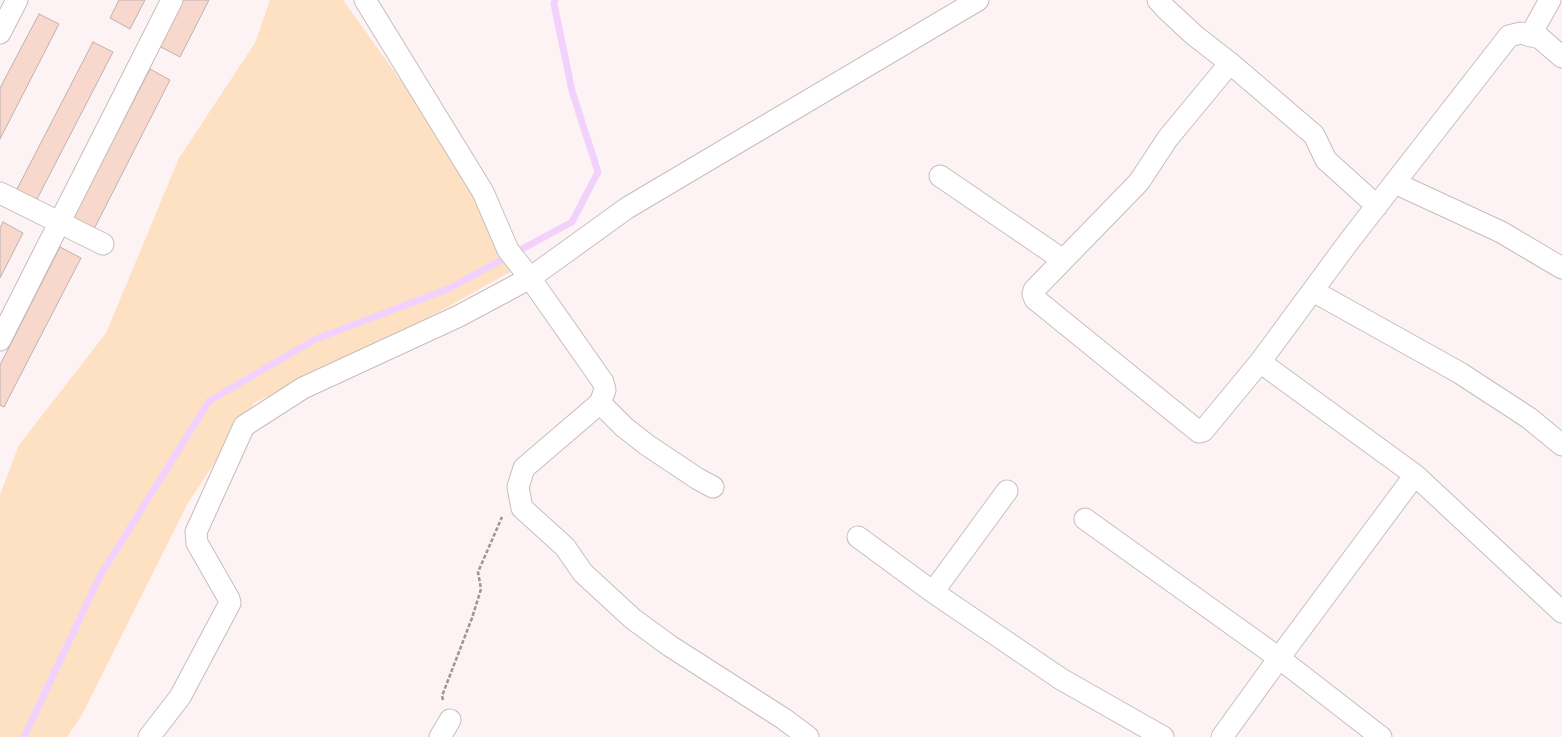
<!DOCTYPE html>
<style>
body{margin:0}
canvas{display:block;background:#fef3f4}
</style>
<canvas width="1562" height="737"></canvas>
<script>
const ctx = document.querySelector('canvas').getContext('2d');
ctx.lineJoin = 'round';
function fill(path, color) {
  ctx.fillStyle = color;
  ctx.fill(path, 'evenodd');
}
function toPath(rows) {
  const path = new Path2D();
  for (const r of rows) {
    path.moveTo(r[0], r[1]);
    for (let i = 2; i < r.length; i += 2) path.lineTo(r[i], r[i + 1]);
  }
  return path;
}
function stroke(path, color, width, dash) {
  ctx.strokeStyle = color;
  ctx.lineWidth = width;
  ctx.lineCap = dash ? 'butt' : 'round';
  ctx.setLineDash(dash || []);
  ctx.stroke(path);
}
const green = toPath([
 [270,0,343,0,409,92,478,204,510,272,396,336,254,403,188,503,82,715,67,737,0,737,0,495,19,445,106,333,179,158,255,43]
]);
const stream = toPath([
 [24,737,100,576,209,401,316,339,448,289,572,222,598,172,572,91,554,4,555,0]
]);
const building = toPath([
 [119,0,145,0,130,29,110,18,119,0],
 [183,0,209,0,180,57,159,46,183,0],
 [39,14,59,24,0,139,0,88,39,14],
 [93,42,113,52,36,201,16,191,93,42],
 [150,69,170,80,94,229,73,218,150,69],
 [3,222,23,233,0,278,0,228,3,222],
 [60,247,81,258,4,407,0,405,0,365,60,247]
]);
const path = toPath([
 [443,700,442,696,472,618,481,589,478,572,502,517]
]);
const street = toPath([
 [365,0,483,192,508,250,530,278,603,382,605,390,600,403,524,468,518,487,522,508,565,547,583,573,633,619,670,646,784,719,808,737],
 [1158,0,1166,9,1194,35,1230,63,1314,135,1326,160,1377,206],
 [0,33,17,0],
 [1530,36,1550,0],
 [1230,63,1168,138,1139,182,1034,290,1033,294,1035,299,1199,432,1203,431,1260,362,1350,240,1509,36,1521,33,1540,38,1562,57],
 [940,176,1063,260],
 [1395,183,1501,232,1562,268],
 [0,193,103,244],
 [1313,291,1460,373,1529,418,1562,445],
 [0,340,172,0],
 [1260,362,1415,475,1562,612],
 [600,403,624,427,647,445,698,479,713,487],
 [1085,519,1279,658,1381,737],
 [858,537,933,592,1061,679,1163,737],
 [933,592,1007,491],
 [149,737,180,697,230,603,229,599,197,543,196,532,244,426,303,388,459,316,530,278,627,208,978,0],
 [440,737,450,720],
 [1222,737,1279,658,1415,475]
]);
fill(green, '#fde1c2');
stroke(stream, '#f2d2fc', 7);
fill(building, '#f8d8cc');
stroke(building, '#bcb2af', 1);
stroke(street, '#c7bdbd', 23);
stroke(path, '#9c9495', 2.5, [4, 2]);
stroke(street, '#fff', 21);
</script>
